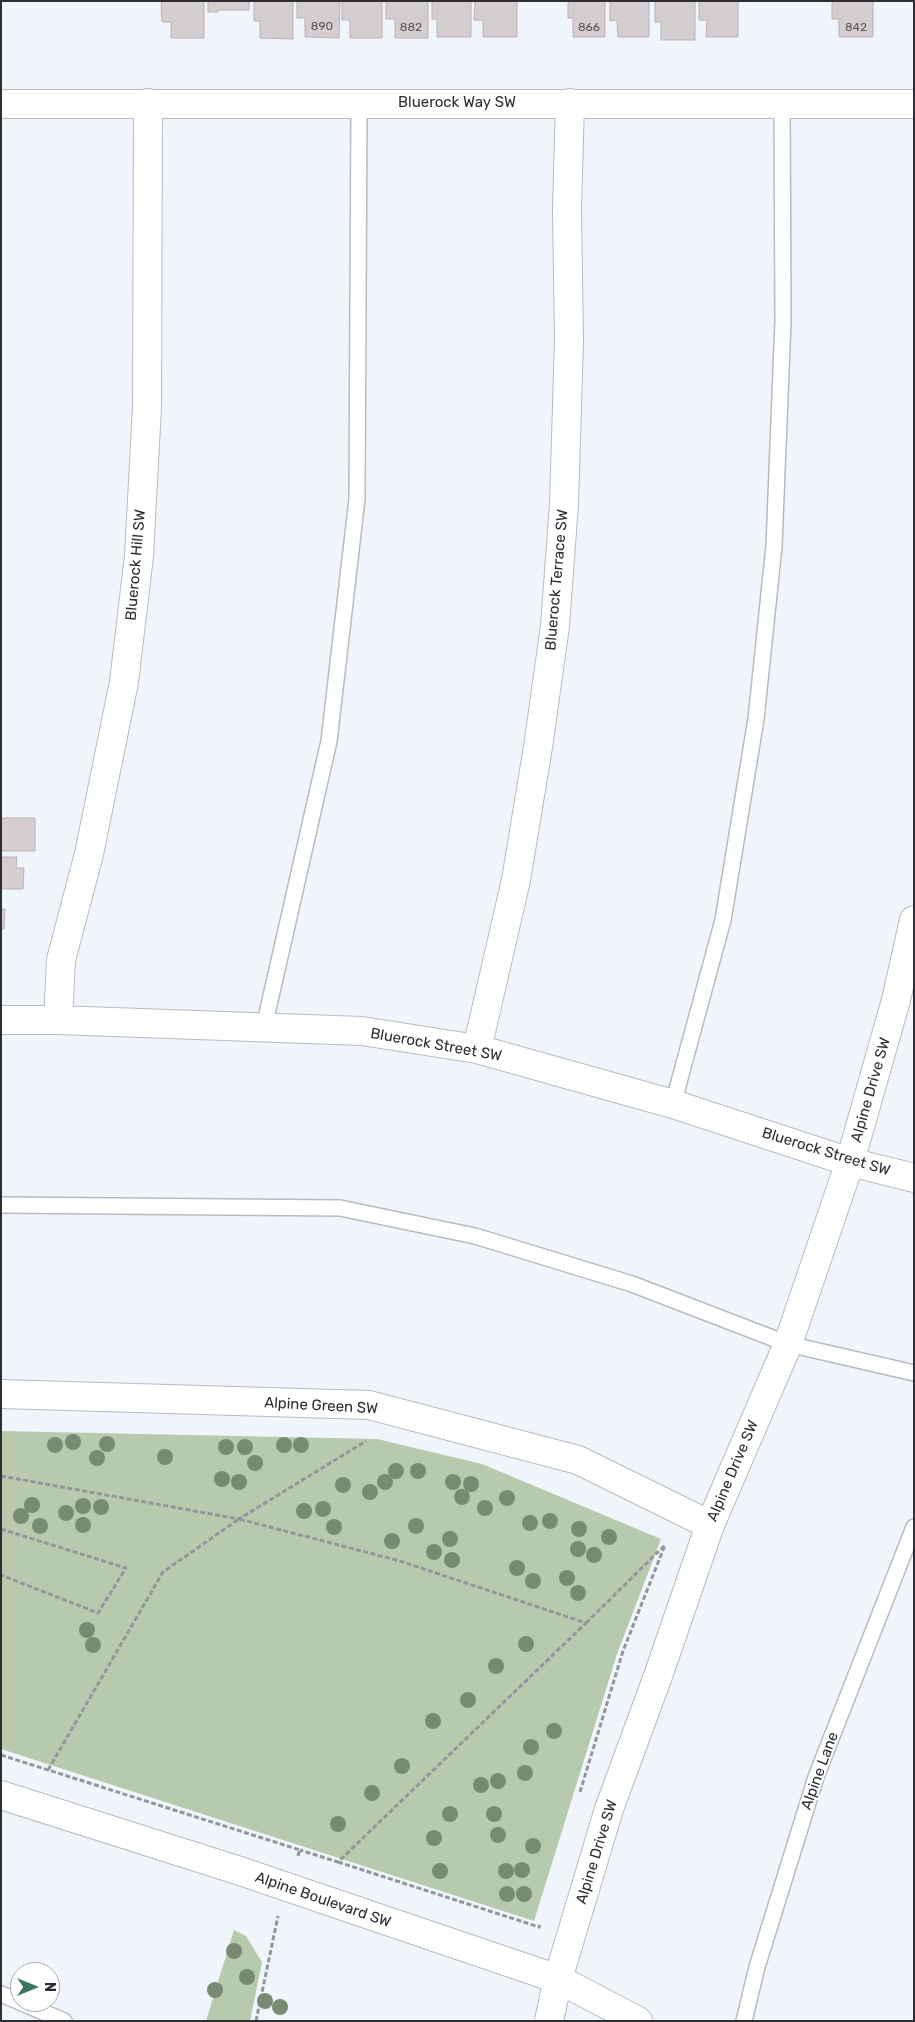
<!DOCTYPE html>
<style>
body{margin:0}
#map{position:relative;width:915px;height:2022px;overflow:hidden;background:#f0f5fb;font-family:Rubik,sans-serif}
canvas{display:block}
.frame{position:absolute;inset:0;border:2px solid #2c2e31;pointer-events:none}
.north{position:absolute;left:10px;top:1962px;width:50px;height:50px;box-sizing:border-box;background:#fff;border:1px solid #ababad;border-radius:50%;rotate:90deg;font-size:14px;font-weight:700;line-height:20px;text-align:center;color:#2c2e31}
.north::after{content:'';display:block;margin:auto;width:18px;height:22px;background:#397763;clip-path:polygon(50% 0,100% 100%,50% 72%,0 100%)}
</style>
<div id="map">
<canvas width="915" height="2022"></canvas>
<div class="frame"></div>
<div class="north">N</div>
</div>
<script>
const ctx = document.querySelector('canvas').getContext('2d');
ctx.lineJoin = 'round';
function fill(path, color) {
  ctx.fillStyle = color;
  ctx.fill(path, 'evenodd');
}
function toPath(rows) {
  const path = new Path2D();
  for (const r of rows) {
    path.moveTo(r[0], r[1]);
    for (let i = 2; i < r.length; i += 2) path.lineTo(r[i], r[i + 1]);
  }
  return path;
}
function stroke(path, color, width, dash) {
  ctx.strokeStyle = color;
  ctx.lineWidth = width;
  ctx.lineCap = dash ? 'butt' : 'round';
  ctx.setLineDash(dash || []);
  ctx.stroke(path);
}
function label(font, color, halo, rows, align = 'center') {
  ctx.font = font + ' Rubik,sans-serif';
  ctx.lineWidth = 4;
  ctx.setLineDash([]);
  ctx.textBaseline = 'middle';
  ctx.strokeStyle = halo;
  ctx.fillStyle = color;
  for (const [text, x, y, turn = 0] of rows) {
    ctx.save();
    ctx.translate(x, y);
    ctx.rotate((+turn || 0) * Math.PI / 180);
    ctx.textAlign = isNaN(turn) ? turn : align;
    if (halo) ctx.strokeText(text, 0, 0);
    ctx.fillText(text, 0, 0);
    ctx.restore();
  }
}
const green = toPath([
 [1,1431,377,1439,482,1464,661,1539,617,1654,534,1921,1,1749],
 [234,1930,246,1936,262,1962,250,2021,206,2021]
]);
const building = toPath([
 [161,1,204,1,204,38,171,38,171,22,162,22,161,1],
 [208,1,249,1,249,10,218,10,218,12,208,12,208,1],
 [254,1,293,1,293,39,260,38,260,21,254,21,254,1],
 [297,1,340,1,339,38,305,37,305,18,297,18,297,1],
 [342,1,382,1,382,38,350,38,350,20,342,20,342,1],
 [386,1,428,1,428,38,395,38,395,19,386,19,386,1],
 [432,1,471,1,471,37,437,37,437,19,432,19,432,1],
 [475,1,517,1,517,37,483,37,483,20,474,20,475,1],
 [568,1,605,1,605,37,573,37,573,18,568,18,568,1],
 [610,1,649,1,649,37,618,37,617,20,610,21,610,1],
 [655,1,695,1,695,40,661,40,661,22,655,22,655,1],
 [699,1,738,1,738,37,706,37,707,20,699,20,699,1],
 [832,1,873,1,873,37,839,37,839,19,832,19,832,1],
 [1,818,35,818,35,851,1,851,1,818],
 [1,857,17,857,16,868,24,868,23,889,1,889,1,857],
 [1,909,5,909,4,929,1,929,1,909]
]);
const path = toPath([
 [1,1476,239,1519,366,1441],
 [1,1529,126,1568,98,1613,1,1575],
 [1,1755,300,1850,297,1858],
 [48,1770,163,1572,239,1519,400,1561,586,1623,338,1862,300,1850],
 [580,1792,623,1651,665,1545,586,1623],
 [338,1862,539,1927,540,1925],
 [256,2021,278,1916]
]);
const lane = toPath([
 [264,1027,329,741,357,499,359,104],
 [673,1104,723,920,756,719,774,546,783,321,782,103],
 [1,1205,340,1208,475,1236,632,1284,788,1344,914,1373],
 [1,1994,20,2002],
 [20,2002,64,2021],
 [744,2021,757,1967,816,1777,914,1527]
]);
const street = toPath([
 [1,104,914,104],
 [1,1020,58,1020,362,1031,477,1049,673,1104,850,1162,914,1178],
 [58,1020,61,960,89,854,124,682,139,556,147,407,148,103],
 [477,1049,516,880,538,747,555,626,564,504,569,341,567,209,570,103],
 [1,1394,369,1405,578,1460,710,1525],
 [1,1795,237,1870,558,1979,638,2021],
 [549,2021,558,1979,609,1809,658,1676,710,1525,788,1344,850,1162,896,1000,914,920]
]);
const trees = [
 [73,1442],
 [107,1444],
 [55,1445],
 [284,1445],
 [301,1445],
 [226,1447],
 [245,1447],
 [165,1457],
 [97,1458],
 [255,1463],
 [396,1471],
 [418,1471],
 [222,1479],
 [239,1482],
 [385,1482],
 [453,1482],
 [471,1484],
 [343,1485],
 [370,1492],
 [462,1497],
 [507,1498],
 [32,1505],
 [83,1506],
 [101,1507],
 [485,1508],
 [323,1509],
 [304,1511],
 [66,1513],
 [21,1516],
 [550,1521],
 [530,1523],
 [83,1525],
 [40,1526],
 [416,1526],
 [334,1527],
 [579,1529],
 [609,1537],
 [450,1539],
 [392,1541],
 [578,1549],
 [434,1552],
 [594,1555],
 [452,1560],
 [517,1568],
 [567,1578],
 [533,1581],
 [578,1593],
 [87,1630],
 [526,1644],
 [93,1645],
 [496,1666],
 [468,1700],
 [433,1721],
 [554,1731],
 [531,1747],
 [402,1766],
 [525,1773],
 [498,1781],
 [481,1785],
 [372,1793],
 [450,1814],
 [494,1814],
 [338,1824],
 [498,1835],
 [434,1838],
 [533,1846],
 [522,1870],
 [440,1871],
 [506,1871],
 [507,1894],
 [524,1894],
 [234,1951],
 [247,1977],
 [215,1990],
 [265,2001],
 [280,2007]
];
const numberNames = [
 ["890",322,27],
 ["882",411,28],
 ["866",589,28],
 ["842",856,28]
];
const streetNames = [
 ["Bluerock Way SW",457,103],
 ["Bluerock Hill SW",136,565,-85],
 ["Bluerock Terrace SW",557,580,-85],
 ["Bluerock Street SW",436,1045,10],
 ["Alpine Drive SW",871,1090,-74],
 ["Bluerock Street SW",826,1152,17],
 ["Alpine Green SW",321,1406,3],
 ["Alpine Drive SW",733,1471,-67],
 ["Alpine Lane",820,1771,-70],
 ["Alpine Drive SW",597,1852,-73],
 ["Alpine Boulevard SW",323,1900,19]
];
fill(green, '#b7caad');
fill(building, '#d5ced1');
stroke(building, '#b9b1b5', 1);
stroke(lane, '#b6bbc1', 18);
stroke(street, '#b6bbc1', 30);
stroke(path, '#92969a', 3, [5, 2.5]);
stroke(lane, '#fff', 15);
stroke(street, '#fff', 28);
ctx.fillStyle = '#798a72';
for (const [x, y] of trees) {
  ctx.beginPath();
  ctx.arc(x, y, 8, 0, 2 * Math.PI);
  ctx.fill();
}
label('12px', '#565659', null, numberNames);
label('15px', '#2c2e31', '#fff', streetNames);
</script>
